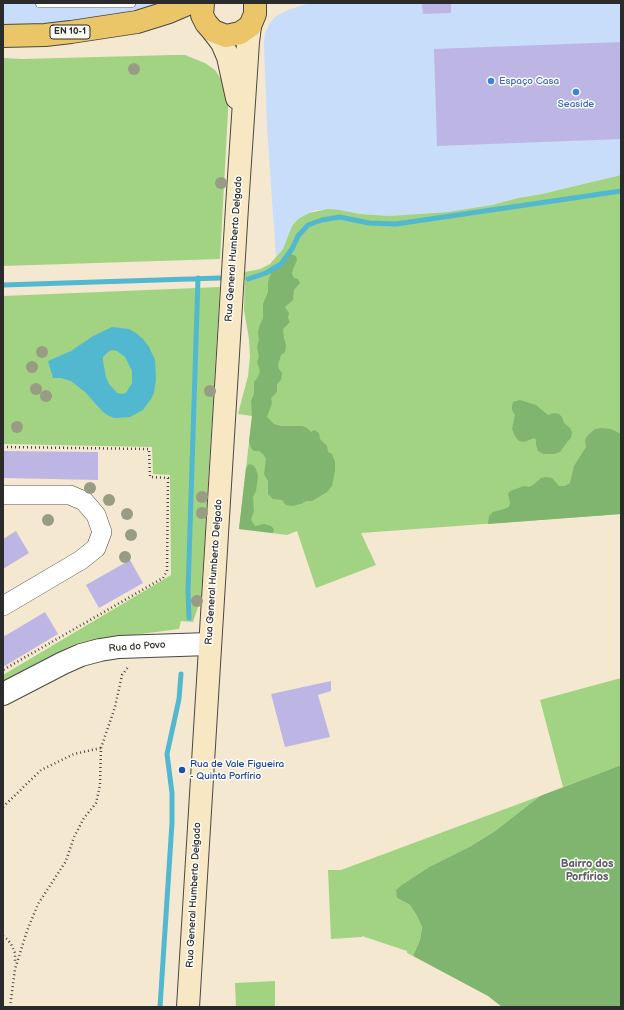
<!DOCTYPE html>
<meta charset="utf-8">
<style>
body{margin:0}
#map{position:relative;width:624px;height:1010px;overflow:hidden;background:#f4e8d1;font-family:"Balsamiq Sans",sans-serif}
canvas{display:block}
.frame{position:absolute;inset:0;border:4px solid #2b2b2b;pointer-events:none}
</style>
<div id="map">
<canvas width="624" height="1010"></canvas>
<div class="frame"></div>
</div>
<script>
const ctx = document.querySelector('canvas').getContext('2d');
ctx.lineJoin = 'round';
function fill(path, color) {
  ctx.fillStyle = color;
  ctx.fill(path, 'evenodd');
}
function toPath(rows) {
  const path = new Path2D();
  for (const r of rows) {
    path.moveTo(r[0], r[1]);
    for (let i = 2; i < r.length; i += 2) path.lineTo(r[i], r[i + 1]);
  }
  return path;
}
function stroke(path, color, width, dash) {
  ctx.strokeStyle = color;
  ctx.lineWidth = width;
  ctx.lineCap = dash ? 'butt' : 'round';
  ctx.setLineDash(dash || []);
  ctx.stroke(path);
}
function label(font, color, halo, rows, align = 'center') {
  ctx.font = font + ' "Balsamiq Sans",sans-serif';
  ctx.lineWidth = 3;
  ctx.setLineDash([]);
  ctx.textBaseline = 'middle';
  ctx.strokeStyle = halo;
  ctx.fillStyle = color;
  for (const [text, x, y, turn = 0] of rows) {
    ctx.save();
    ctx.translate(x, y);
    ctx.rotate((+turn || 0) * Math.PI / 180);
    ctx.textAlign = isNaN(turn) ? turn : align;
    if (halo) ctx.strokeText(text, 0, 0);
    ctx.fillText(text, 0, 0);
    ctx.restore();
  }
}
const built = toPath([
 [3,3,156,3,152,6,139,9,82,20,54,23,3,25],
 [310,3,621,3,621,175,542,194,518,198,492,205,448,212,389,216,360,214,340,210,316,210,309,213,298,219,292,226,283,249,276,257,267,128,264,43,265,33,270,23,276,16,288,10]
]);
const green = toPath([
 [173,55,185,55,205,63,215,70,225,85,228,99,228,111,220,259,3,266,3,58,23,59],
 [621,175,621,514,361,533,376,565,316,588,297,531,287,535,239,529,252,416,238,414,248,376,250,356,249,339,244,310,245,272,260,269,270,264,283,249,292,226,298,219,309,213,328,209,340,210,360,214,389,216,448,212,492,205,518,198,542,194],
 [220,287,201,598,193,622,181,621,179,629,87,641,75,644,3,682,3,675,171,575,170,475,153,474,152,447,3,444,3,296],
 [621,678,621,765,563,787,540,700],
 [540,796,495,831,471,846,429,867,403,884,397,898,410,905,417,916,422,927,420,940,413,956,407,953,407,951,362,936,362,937,331,939,328,870,341,870],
 [275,981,275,1007,236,1007,235,983]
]);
const forest = toPath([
 [290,254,296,256,297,260,293,269,292,274,294,278,298,279,300,283,294,290,293,300,285,307,289,313,288,318,290,322,283,329,284,339,285,341,286,346,285,352,281,355,278,365,279,369,282,373,281,380,277,384,277,392,271,398,272,403,267,417,274,424,281,426,302,426,307,428,311,432,314,430,319,433,320,439,327,446,328,452,332,454,335,462,335,471,332,486,327,492,312,501,306,501,301,504,292,506,286,505,282,500,273,499,268,494,268,481,264,474,266,459,263,454,259,451,254,451,251,448,249,442,252,416,251,401,254,394,254,382,258,377,260,371,257,362,259,357,257,347,259,340,258,333,259,327,263,318,263,304,268,292,268,282,271,273,282,264],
 [520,400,536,405,548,415,554,413,559,414,562,417,564,423,570,428,572,432,571,438,567,442,560,452,554,454,543,454,538,451,536,445,536,440,534,438,524,442,519,441,515,436,512,429,515,415,512,410,512,406,513,402],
 [601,428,611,429,621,434,621,514,488,524,489,516,493,512,504,509,509,507,510,503,508,494,510,491,524,486,529,487,533,485,541,478,546,477,552,478,559,486,565,486,570,483,574,466,586,447,585,441,587,436,595,429],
 [249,464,253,465,256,469,258,476,256,491,253,497,254,511,251,520,255,526,264,524,271,526,274,529,273,533,239,529,246,468],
 [621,765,621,1007,502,1007,488,996,413,956,420,940,422,927,417,916,410,905,397,898,396,890,403,884,429,867,471,846,495,831,540,796]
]);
const water = toPath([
 [112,327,129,329,136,333,143,339,149,347,155,360,156,379,154,393,151,399,143,410,130,417,115,418,109,416,103,412,85,392,71,381,61,378,53,378,48,361,71,351,93,336],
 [112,350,117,351,125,357,132,371,132,383,126,393,122,394,117,393,109,384,106,377,103,361,103,357,108,352]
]);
const stream = toPath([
 [248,279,266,273,281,264,292,249,298,236,308,225,322,220,340,217,369,223,396,224,621,191],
 [3,285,220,278],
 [189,618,188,591,198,278],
 [160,1007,172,823,172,793,167,754,179,699,181,674]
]);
const building = toPath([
 [422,3,451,3,451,13,423,14],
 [621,42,621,139,437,146,434,49],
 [3,451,98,452,98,480,3,478],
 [16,531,29,553,3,569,3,539],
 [130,560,143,583,99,608,86,585],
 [45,612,58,634,3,667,3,637],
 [331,681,331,691,318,695,330,737,285,747,271,694]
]);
const path = toPath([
 [3,447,149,449,150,477,168,478,167,571,163,578,3,670],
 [3,807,41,770,74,754,101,748],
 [3,936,7,939,11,944,15,953,15,963],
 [10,1007,15,969,27,931,38,904,66,861,74,837,84,818,96,803,100,785,101,748,115,707,122,675,129,666]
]);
const service = toPath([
 [40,3,131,3]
]);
const minor = toPath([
 [3,495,70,495,84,501,96,515,102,532,96,548,81,560,3,606]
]);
const tertiary = toPath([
 [3,694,63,663,81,655,100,650,119,647,209,644]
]);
const secondary = toPath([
 [213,31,222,43,228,57,237,98],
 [188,1007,237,207,248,42,250,26]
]);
const primary = toPath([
 [203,3,202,15,206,23,213,31,226,36,240,33,250,26,255,14,255,3],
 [3,36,45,35,71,32,137,22,169,12,190,3]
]);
const trees = [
 [134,69],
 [221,183],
 [42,352],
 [32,367],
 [36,389],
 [210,391],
 [46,396],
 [17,427],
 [90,488],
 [202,497],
 [109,500],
 [202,513],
 [127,514],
 [48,520],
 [131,535],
 [125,557],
 [197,601]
];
const markers = [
 [491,81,4,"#3f7fe0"],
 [576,92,4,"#3f7fe0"],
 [182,770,4,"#1a4fb4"]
];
const shields = [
 [70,32,40]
];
const shieldNames = [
 ["EN 10-1",70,32]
];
const shopNames = [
 ["Espaço Casa",499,81],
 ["Seaside",576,104,"center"]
];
const streetNames = [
 ["Rua General Humberto Delgado",234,249,-86],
 ["Rua General Humberto Delgado",214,572,-86],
 ["Rua do Povo",137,647,-4],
 ["Rua General Humberto Delgado",194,895,-87]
];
const transitNames = [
 ["Rua de Vale Figueira",190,764],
 ["- Quinta Porfírio",190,776]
];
const neighbourhoodNames = [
 ["Bairro dos",587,864],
 ["Porfírios",587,877]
];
fill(built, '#c8ddf9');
fill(green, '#a1d382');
fill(forest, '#80b570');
fill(water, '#52b8d0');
stroke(stream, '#52b8d0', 5);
fill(building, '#bdb6e4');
stroke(service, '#494744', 10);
stroke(minor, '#494744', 20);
stroke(tertiary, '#494744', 24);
stroke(secondary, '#494744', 24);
stroke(primary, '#494744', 24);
stroke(path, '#494744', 2.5, [1, 3]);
stroke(service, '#fff', 9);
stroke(minor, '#fff', 19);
stroke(tertiary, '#fff', 22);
stroke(secondary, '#f7e8c3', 22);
stroke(primary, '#ebc669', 22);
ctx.fillStyle = '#999c84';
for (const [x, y] of trees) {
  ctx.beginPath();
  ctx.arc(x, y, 6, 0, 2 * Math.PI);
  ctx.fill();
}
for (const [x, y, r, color] of markers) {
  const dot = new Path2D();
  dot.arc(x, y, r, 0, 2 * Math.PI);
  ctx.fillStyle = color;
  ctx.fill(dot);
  stroke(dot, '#fdfcf7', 1.5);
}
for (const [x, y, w] of shields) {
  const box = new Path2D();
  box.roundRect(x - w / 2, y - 7, w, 14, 3);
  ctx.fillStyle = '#fdfcf7';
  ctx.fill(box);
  stroke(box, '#2b2b2b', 1);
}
label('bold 9px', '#2b2b2b', null, shieldNames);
label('10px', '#366cbe', '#fdfcf7', shopNames, 'left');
label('10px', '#2b2b2b', '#fdfcf7', streetNames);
label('10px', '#164399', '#fdfcf7', transitNames, 'left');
label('bold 11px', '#5e5c6c', '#fdfcf7', neighbourhoodNames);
</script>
